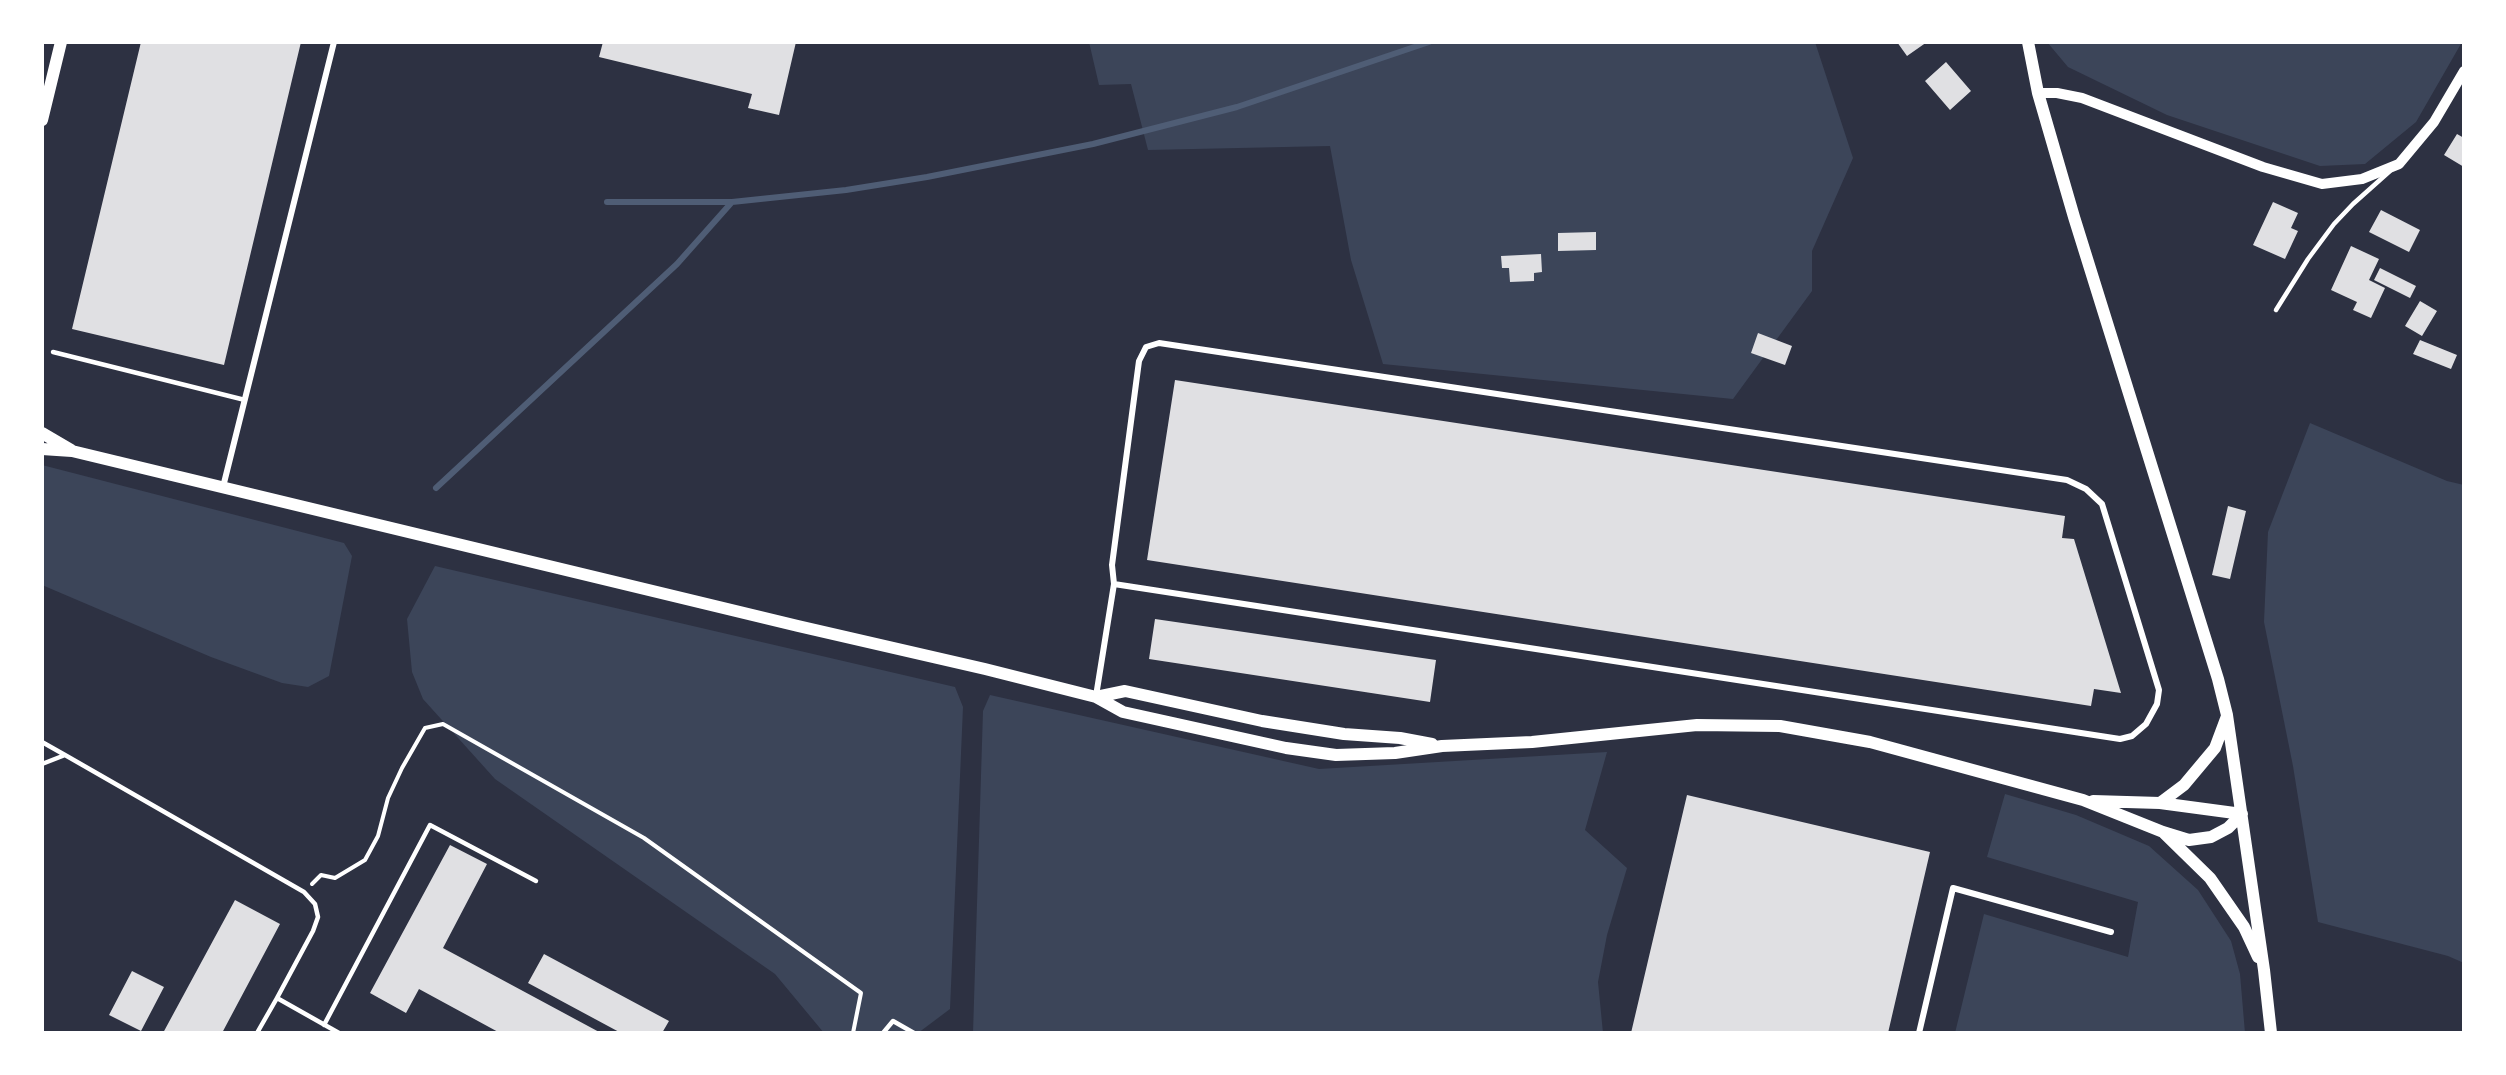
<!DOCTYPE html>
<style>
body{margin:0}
#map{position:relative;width:2506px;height:1075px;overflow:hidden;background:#2d3142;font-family:Montserrat,sans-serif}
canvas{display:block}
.frame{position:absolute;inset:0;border:44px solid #fff;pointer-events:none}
</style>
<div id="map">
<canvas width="2506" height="1075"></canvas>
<div class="frame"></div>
</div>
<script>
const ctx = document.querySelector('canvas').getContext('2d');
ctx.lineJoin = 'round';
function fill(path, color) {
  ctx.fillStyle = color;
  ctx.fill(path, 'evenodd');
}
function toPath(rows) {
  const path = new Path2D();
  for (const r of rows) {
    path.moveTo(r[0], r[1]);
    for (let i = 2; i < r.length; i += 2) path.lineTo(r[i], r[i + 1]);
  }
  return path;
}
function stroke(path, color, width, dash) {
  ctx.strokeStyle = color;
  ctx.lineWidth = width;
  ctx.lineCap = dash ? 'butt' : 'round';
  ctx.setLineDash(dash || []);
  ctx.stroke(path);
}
const green = toPath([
 [1089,42,1815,42,1853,158,1812,251,1812,291,1733,399,1383,364,1351,260,1330,146,1148,150,1131,84,1099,85],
 [2047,42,2462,42,2416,122,2365,164,2320,166,2167,115,2068,67],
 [2310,423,2447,481,2464,485,2464,963,2448,956,2318,922,2293,766,2264,622,2268,532],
 [42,465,344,543,352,556,329,676,308,687,282,683,211,657,42,585],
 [435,566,955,687,963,707,950,1009,918,1033,824,1033,775,974,495,779,423,699,412,672,407,619],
 [990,695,1319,769,1607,752,1585,830,1627,868,1607,935,1598,982,1603,1033,973,1033,983,711],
 [2005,794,2076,815,2149,846,2198,890,2231,941,2240,974,2245,1033,1955,1033,1984,914,2128,957,2138,902,1987,857]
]);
const stream = toPath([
 [607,202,732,202],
 [436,488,677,264,732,202,846,190,927,177,1093,144,1237,107,1429,42]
]);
const building = toPath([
 [141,42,301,42,224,365,72,329],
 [603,42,796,42,779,115,748,108,752,94,599,57],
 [1897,42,1927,42,1907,56],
 [1946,62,1971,91,1950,110,1925,81],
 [2457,134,2464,138,2464,167,2444,155],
 [2273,202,2298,213,2291,228,2298,231,2285,259,2253,245],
 [2381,210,2420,230,2409,252,2369,232],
 [1596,232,1596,250,1558,251,1558,233],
 [2351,246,2379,259,2369,280,2385,288,2371,318,2353,310,2357,302,2331,290],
 [1541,254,1542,272,1534,273,1534,281,1510,282,1509,268,1502,268,1501,256],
 [2380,268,2416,286,2410,298,2374,280],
 [2420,301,2437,311,2422,336,2405,326],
 [1758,333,1792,346,1785,365,1751,353],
 [2420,340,2457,355,2451,369,2413,354],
 [1175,380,2065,516,2062,538,2074,539,2121,693,2094,689,2091,706,1147,560],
 [2228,506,2246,511,2230,579,2212,575],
 [1155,619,1436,660,1430,702,1149,659],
 [1687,795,1930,852,1888,1033,1631,1033],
 [450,845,487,864,443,948,601,1033,500,1033,419,989,406,1013,370,993],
 [235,900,280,924,222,1033,163,1033],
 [544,954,669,1021,662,1033,621,1033,528,983],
 [132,971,164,987,141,1031,109,1015]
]);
const path = toPath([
 [312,884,321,875,335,878,365,860,378,836,388,798,402,768,425,728,443,724,644,838,861,993,853,1033]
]);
const service = toPath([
 [2276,310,2308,259,2334,224,2353,204,2390,171],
 [53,352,245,400],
 [42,742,65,755],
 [42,764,65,755,304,892,315,904,318,917,313,931,277,998,339,1033],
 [324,1025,430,825,536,881],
 [257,1033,277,998],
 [883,1033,893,1021,914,1033]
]);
const minor = toPath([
 [223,487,334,42],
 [1096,696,1114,584,1112,565,1139,361,1146,347,1159,343,2067,480,2086,489,2102,504,2159,690,2157,704,2146,724,2132,736,2120,739,1114,584],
 [1919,1033,1953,888,2111,932]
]);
const tertiary = toPath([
 [2038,93,2057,93,2082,98,2263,167,2322,184,2362,179,2399,164,2434,122,2464,71]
]);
const secondary = toPath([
 [2028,42,2038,93,2074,217,2218,679,2227,715,2264,970,2271,1033],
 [42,120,61,42],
 [42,433,71,450],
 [42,449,72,451,798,626,985,669,1096,697,1123,712,1286,748,1336,755,1395,753,1442,746,1532,742,1697,725,1780,726,1870,742,2083,800,2163,832,2189,840,2211,837,2228,828,2242,814],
 [1096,697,1125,691,1262,721,1344,734,1400,738,1432,744],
 [2093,801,2160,803,2242,814],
 [2160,803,2184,785,2215,748,2227,716],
 [2164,833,2210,878,2244,927,2258,957]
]);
fill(green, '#3c4559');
stroke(stream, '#4f5d75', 6);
fill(building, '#e0e0e3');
stroke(path, '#fff', 4);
stroke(service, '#fff', 4.5);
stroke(minor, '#fff', 6);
stroke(tertiary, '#fff', 10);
stroke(secondary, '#fff', 12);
</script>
